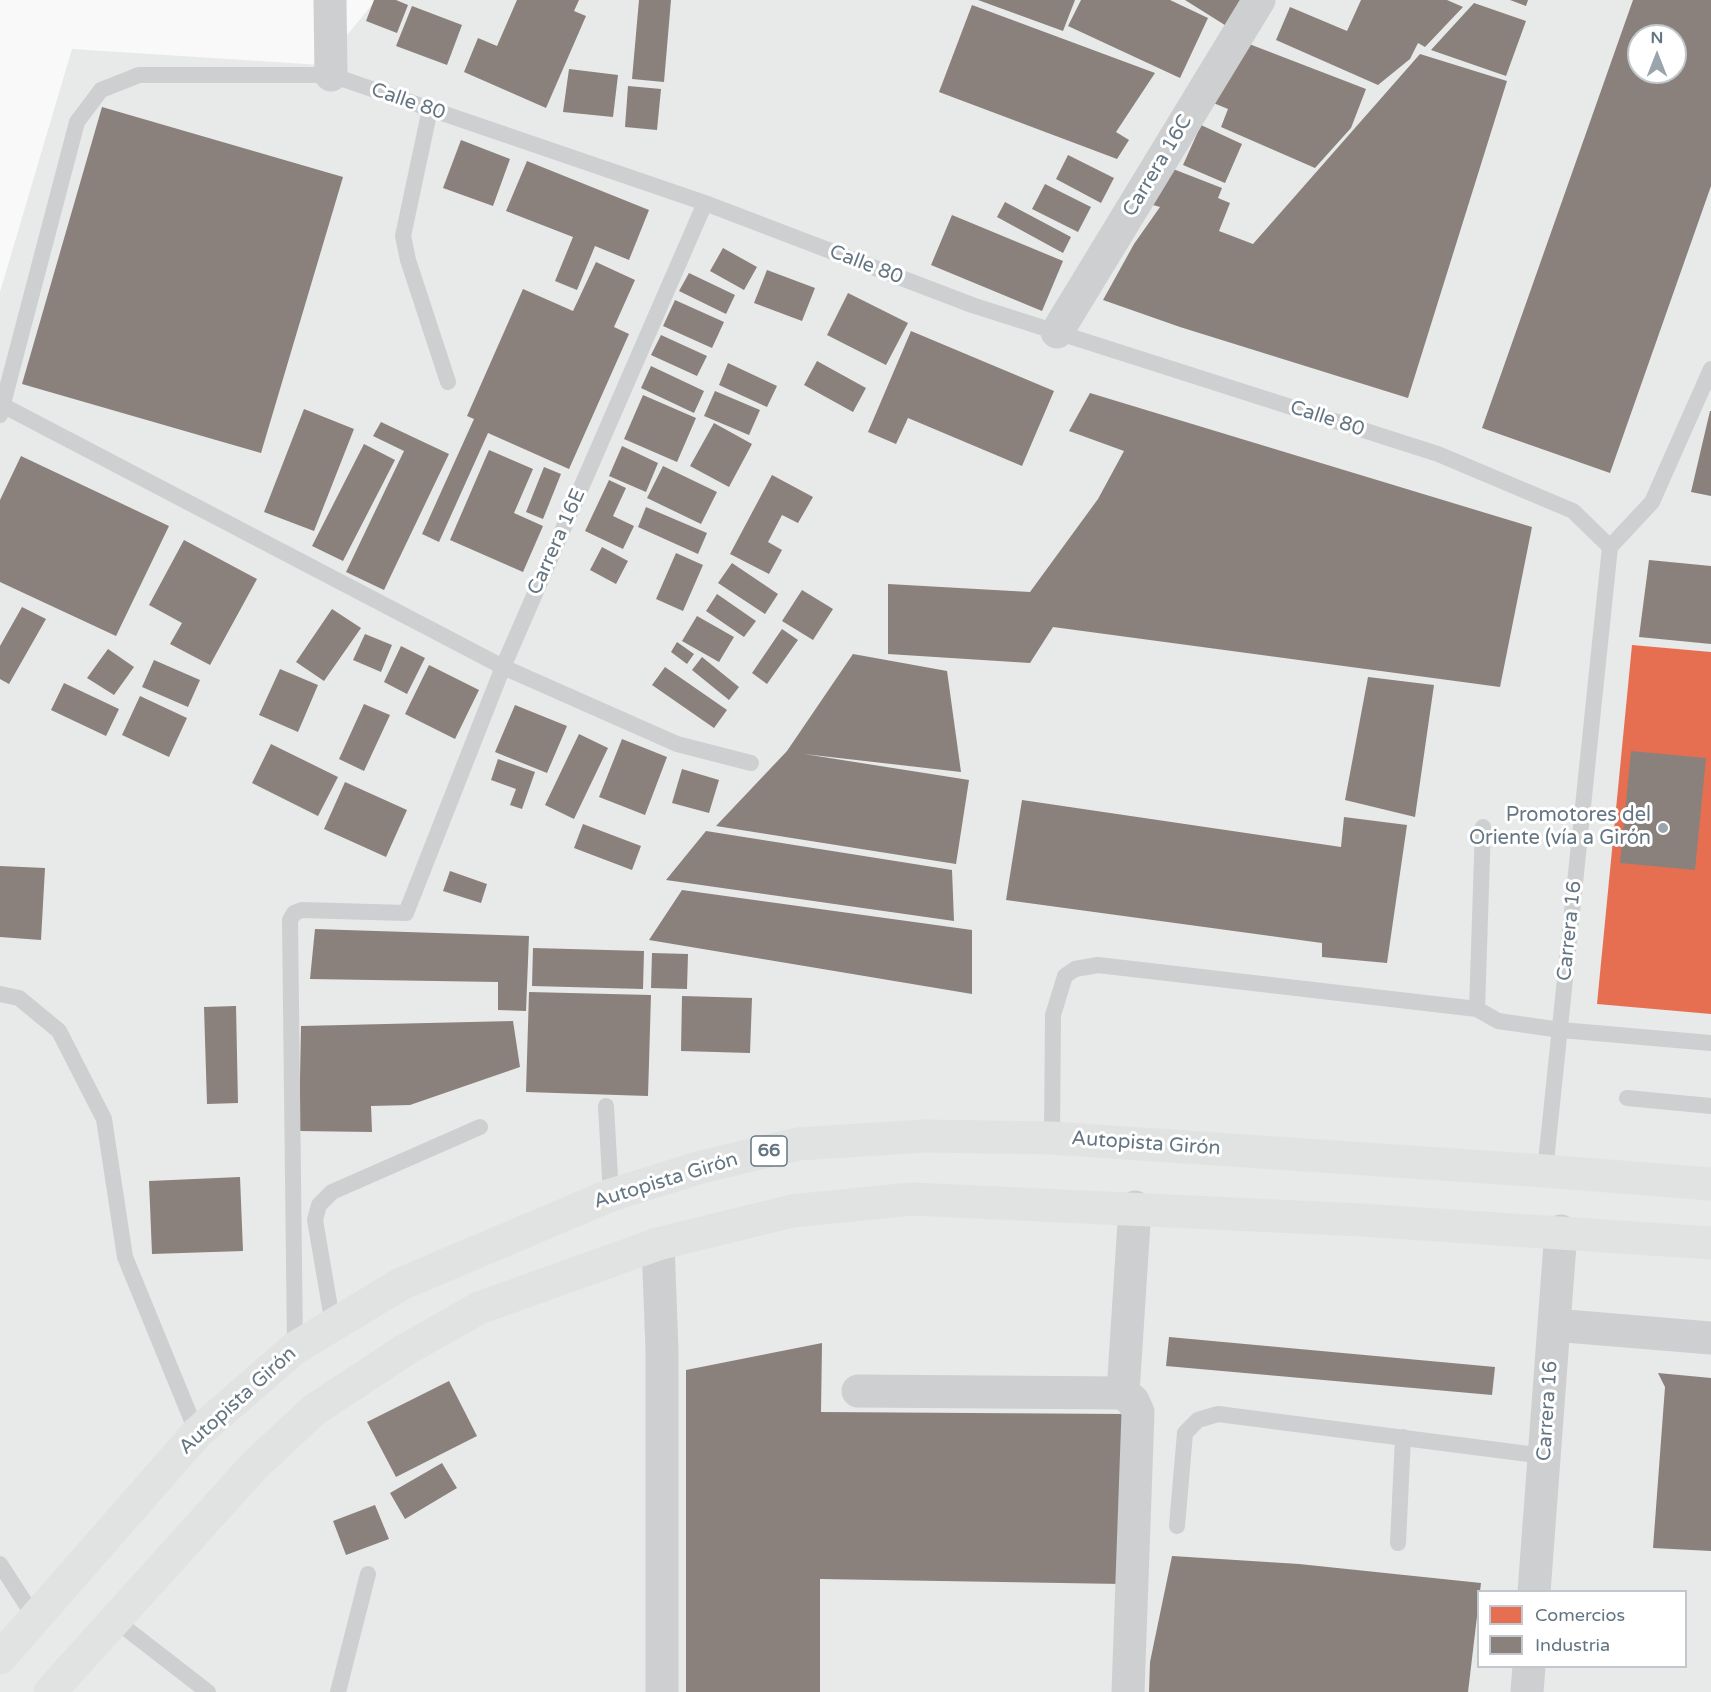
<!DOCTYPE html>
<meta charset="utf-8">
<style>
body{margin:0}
#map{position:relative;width:1711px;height:1692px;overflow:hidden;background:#f9f9f9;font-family:"Varela Round",sans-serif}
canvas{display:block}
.legend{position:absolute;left:1477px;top:1590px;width:210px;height:78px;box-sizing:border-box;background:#fff;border:2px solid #c1c8cd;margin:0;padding:8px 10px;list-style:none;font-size:18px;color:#657683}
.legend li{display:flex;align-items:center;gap:12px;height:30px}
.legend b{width:30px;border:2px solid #c1c8cd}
.north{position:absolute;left:1627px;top:24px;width:60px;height:60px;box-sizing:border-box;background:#fff;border:2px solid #c1c8cd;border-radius:50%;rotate:0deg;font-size:16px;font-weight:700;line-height:24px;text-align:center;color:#657683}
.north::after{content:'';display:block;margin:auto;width:21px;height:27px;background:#99a4ac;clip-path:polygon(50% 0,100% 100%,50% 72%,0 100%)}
</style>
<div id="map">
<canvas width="1711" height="1692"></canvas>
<ul class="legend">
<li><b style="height:16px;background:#e76f51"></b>Comercios</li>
<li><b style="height:16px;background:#8a817c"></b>Industria</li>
</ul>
<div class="north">N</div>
</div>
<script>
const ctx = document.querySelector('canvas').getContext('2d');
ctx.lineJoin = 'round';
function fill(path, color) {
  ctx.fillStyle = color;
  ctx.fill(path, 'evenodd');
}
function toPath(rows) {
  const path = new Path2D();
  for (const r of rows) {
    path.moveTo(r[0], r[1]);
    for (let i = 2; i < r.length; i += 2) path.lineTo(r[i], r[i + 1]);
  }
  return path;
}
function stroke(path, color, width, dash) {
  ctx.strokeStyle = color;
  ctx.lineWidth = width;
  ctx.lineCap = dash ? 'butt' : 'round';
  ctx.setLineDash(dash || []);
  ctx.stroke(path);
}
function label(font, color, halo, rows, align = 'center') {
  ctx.font = font + ' "Varela Round",sans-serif';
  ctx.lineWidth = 6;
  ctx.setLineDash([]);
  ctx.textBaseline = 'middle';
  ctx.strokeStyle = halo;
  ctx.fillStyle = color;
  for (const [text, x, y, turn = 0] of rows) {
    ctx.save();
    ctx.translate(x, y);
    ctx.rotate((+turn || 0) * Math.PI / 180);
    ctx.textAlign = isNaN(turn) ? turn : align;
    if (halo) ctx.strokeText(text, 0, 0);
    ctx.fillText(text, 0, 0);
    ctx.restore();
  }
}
const built = toPath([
 [376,0,1711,0,1711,1692,0,1692,0,292,72,49,322,65],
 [1639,36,1675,36,1675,72,1639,72],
 [1478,1592,1686,1592,1686,1666,1478,1666]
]);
const shops = toPath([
 [1632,645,1711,652,1711,1014,1597,1004]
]);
const industry = toPath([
 [374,0,396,0,408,5,397,33,366,21],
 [517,0,579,0,574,11,586,16,546,108,464,72,478,38,497,46],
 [639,0,671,0,664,82,632,79],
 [978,0,1075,0,1063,31],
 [1081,0,1170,0,1208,18,1180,78,1068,26],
 [1185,0,1246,0,1228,27],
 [1361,0,1447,0,1463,7,1425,47,1418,43,1410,59,1378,85,1276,40,1290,7,1347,31],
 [1510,0,1528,0,1526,6],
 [1633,0,1711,0,1711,186,1610,473,1482,428],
 [1639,36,1675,36,1675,72,1639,72],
 [1474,3,1526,21,1506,76,1431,50],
 [972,5,1155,73,1116,132,1129,140,1117,159,939,92],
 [412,6,462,25,447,65,396,46],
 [1244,42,1366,89,1351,128,1315,168,1221,127,1228,109,1211,102],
 [1420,54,1507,81,1408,398,1180,327,1103,300,1134,244,1160,207,1153,205,1168,167,1222,188,1218,198,1230,203,1219,231,1253,244],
 [569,69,618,75,613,117,563,112],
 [628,86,661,89,657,130,625,127],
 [102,107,343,177,261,453,22,384],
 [1201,125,1242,144,1225,183,1183,165],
 [461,140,510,159,493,206,443,188],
 [1068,155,1114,178,1101,203,1056,179],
 [527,161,649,210,629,260,595,246,577,290,555,281,573,237,506,211],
 [1045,184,1091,207,1078,232,1032,209],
 [1005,202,1071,237,1063,253,997,217],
 [952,215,1063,261,1042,311,931,265],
 [723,248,757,267,744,290,710,271],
 [596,262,635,280,614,327,629,334,569,469,488,433,439,542,422,534,474,419,467,416,523,289,573,311],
 [767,270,815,288,802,321,754,303],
 [689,273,735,295,726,314,679,291],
 [848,293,908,323,886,365,827,335],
 [675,300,724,322,712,348,663,326],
 [911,331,1054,391,1022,466,908,418,896,444,868,432],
 [661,335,707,356,697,376,651,355],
 [817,361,866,388,853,412,804,385],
 [728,363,777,386,767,407,719,385],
 [651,366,704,391,694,413,641,388],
 [715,391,760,410,749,435,704,416],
 [1090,393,1532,527,1500,687,1053,627,1030,663,888,654,888,584,1030,592,1098,499,1124,451,1069,431],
 [643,395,696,418,677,462,624,439],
 [304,409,354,429,314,531,264,512],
 [1710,411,1711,411,1711,496,1691,492],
 [381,422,449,454,384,590,346,572,404,451,373,436],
 [714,423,752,444,729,487,690,466],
 [364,444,395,460,343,561,312,546],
 [622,446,658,463,646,492,609,476],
 [489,450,533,469,514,513,543,526,523,572,450,540],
 [21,456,169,526,116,636,0,582,0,500],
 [663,466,717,492,701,524,647,498],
 [544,467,561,474,543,519,526,512],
 [772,475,813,497,798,523,782,515,768,542,782,550,769,574,730,554],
 [609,480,626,488,613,516,634,526,623,549,585,531],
 [646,507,707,533,698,554,638,527],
 [184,540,257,579,210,665,170,644,182,623,149,605],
 [602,547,628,561,616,584,590,570],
 [676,553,703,565,683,611,656,599],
 [1649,560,1711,566,1711,644,1639,637],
 [732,563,778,594,765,614,718,583],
 [802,590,833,609,813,640,782,621],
 [717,594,756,621,744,637,706,611],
 [22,607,46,619,9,684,0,679,0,646],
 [332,609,361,628,324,681,296,662],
 [697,616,734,637,719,662,682,641],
 [782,629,798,640,767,684,752,673],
 [365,634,392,645,381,672,353,660],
 [677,642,694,654,687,664,671,652],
 [401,646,425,658,407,694,384,682],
 [108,649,134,667,114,695,87,678],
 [853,654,947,671,961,772,804,754,969,780,956,864,716,826,787,751],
 [702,657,739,687,729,700,692,670],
 [154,660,200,680,188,707,142,687],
 [429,665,479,690,455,739,405,714],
 [665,667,727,710,714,728,652,685],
 [280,669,318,685,298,732,259,715],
 [1368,677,1434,685,1415,817,1345,800],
 [64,683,119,709,106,736,51,710],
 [140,696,187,718,169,757,122,735],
 [364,704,390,715,364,771,339,759],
 [515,705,567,726,547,773,495,752],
 [579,734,608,748,574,819,545,805],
 [622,739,667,757,645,815,599,797],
 [271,744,338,777,318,816,252,783],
 [1631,751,1706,758,1695,870,1620,863],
 [498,759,535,772,522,809,510,805,516,789,491,780],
 [682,769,719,780,709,813,672,803],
 [345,782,407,810,386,857,324,829],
 [1022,800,1341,847,1344,817,1407,825,1387,963,1322,957,1322,943,1006,900],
 [583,824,641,846,632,870,574,848],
 [706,831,952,870,954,921,666,880],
 [0,866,45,868,41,940,0,937],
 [450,871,487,884,481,903,443,891],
 [682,890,972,930,972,994,649,940],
 [315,929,529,936,526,1011,498,1010,498,982,310,979],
 [533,948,644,951,643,989,532,986],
 [652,953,688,954,687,989,651,988],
 [529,992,651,995,648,1096,526,1092],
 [682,996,752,998,750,1053,681,1051],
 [236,1006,238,1103,207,1104,204,1007],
 [513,1021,520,1067,410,1105,371,1106,372,1132,299,1131,301,1026],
 [240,1177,243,1251,152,1254,149,1181],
 [1169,1337,1495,1367,1492,1395,1166,1366],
 [822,1343,821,1412,1122,1414,1123,1584,820,1579,820,1692,686,1692,686,1370],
 [1658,1373,1711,1378,1711,1551,1653,1548,1665,1387],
 [449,1381,477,1436,396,1477,367,1422],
 [442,1463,457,1488,405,1519,390,1493],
 [375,1505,389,1539,346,1555,333,1521],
 [1172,1556,1299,1564,1481,1583,1468,1692,1149,1692,1150,1662]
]);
const lane = toPath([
 [430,109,403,236,408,260,448,382],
 [4,406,503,667,677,744,751,763],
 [0,415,77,122,101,90,139,75,331,75,705,203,972,305,1438,454,1573,511,1610,547],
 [1610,547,1652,502,1711,369],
 [0,994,19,998,59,1031,104,1119,125,1257,197,1433],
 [1477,1009,1483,827],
 [1627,1098,1711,1106],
 [606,1106,611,1195],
 [1052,1138,1053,1015,1065,976,1075,969,1098,965,1477,1009,1498,1021,1561,1030,1711,1043],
 [1545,1171,1610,547],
 [333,1325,315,1220,319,1205,332,1192,480,1127],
 [295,1348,290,920,294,913,302,910,406,913,503,667,705,203],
 [1177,1526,1185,1433,1198,1420,1218,1414,1544,1456],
 [1398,1543,1403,1437],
 [0,1564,35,1618],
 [115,1620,208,1692],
 [338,1692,368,1574]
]);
const street = toPath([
 [330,0,331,75],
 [1057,332,1259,0],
 [658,1244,662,1350,662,1692],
 [1554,1325,1711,1338],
 [858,1391,1123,1393,1133,1401,1138,1412,1128,1692],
 [1123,1393,1135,1207],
 [1534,1592,1561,1231],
 [1527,1692,1529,1666]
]);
const highway = toPath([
 [0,1658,197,1433,295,1348,401,1284,611,1195,701,1167,798,1144,924,1136,1052,1138,1545,1171,1711,1184],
 [50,1692,254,1466,314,1410,405,1350,479,1308,658,1244,792,1211,912,1199,1362,1220,1711,1243]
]);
const markers = [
 [1663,828,6,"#99a4ac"]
];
const shields = [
 [769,1151,36]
];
const shieldNames = [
 ["66",769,1151]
];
const streetNames = [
 ["Calle 80",408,102,19],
 ["Carrera 16C",1158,166,-59],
 ["Calle 80",866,265,21],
 ["Calle 80",1327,419,18],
 ["Carrera 16E",557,542,-66],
 ["Carrera 16",1570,931,-84],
 ["Autopista Girón",1146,1144,4],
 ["Autopista Girón",666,1181,-17],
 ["Autopista Girón",238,1401,-42],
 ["Carrera 16",1548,1411,-86]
];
const poiNames = [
 ["Promotores del",1651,816],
 ["Oriente (vía a Girón",1651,839]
];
fill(built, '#e8e9e9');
fill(shops, '#e76f51');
fill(industry, '#8a817c');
stroke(lane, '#cecfd0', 16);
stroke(street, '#cecfd0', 33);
stroke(highway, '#e1e2e2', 33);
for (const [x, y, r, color] of markers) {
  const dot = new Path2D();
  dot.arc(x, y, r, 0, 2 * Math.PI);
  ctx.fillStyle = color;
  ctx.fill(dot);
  stroke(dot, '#fff', 2);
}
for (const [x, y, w] of shields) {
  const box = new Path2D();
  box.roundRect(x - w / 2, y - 15, w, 30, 4.5);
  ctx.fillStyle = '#fff';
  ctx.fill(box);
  stroke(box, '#657683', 1.5);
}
label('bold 18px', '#657683', null, shieldNames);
label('20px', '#657683', '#fff', streetNames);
label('20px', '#657683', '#fff', poiNames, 'right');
</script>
